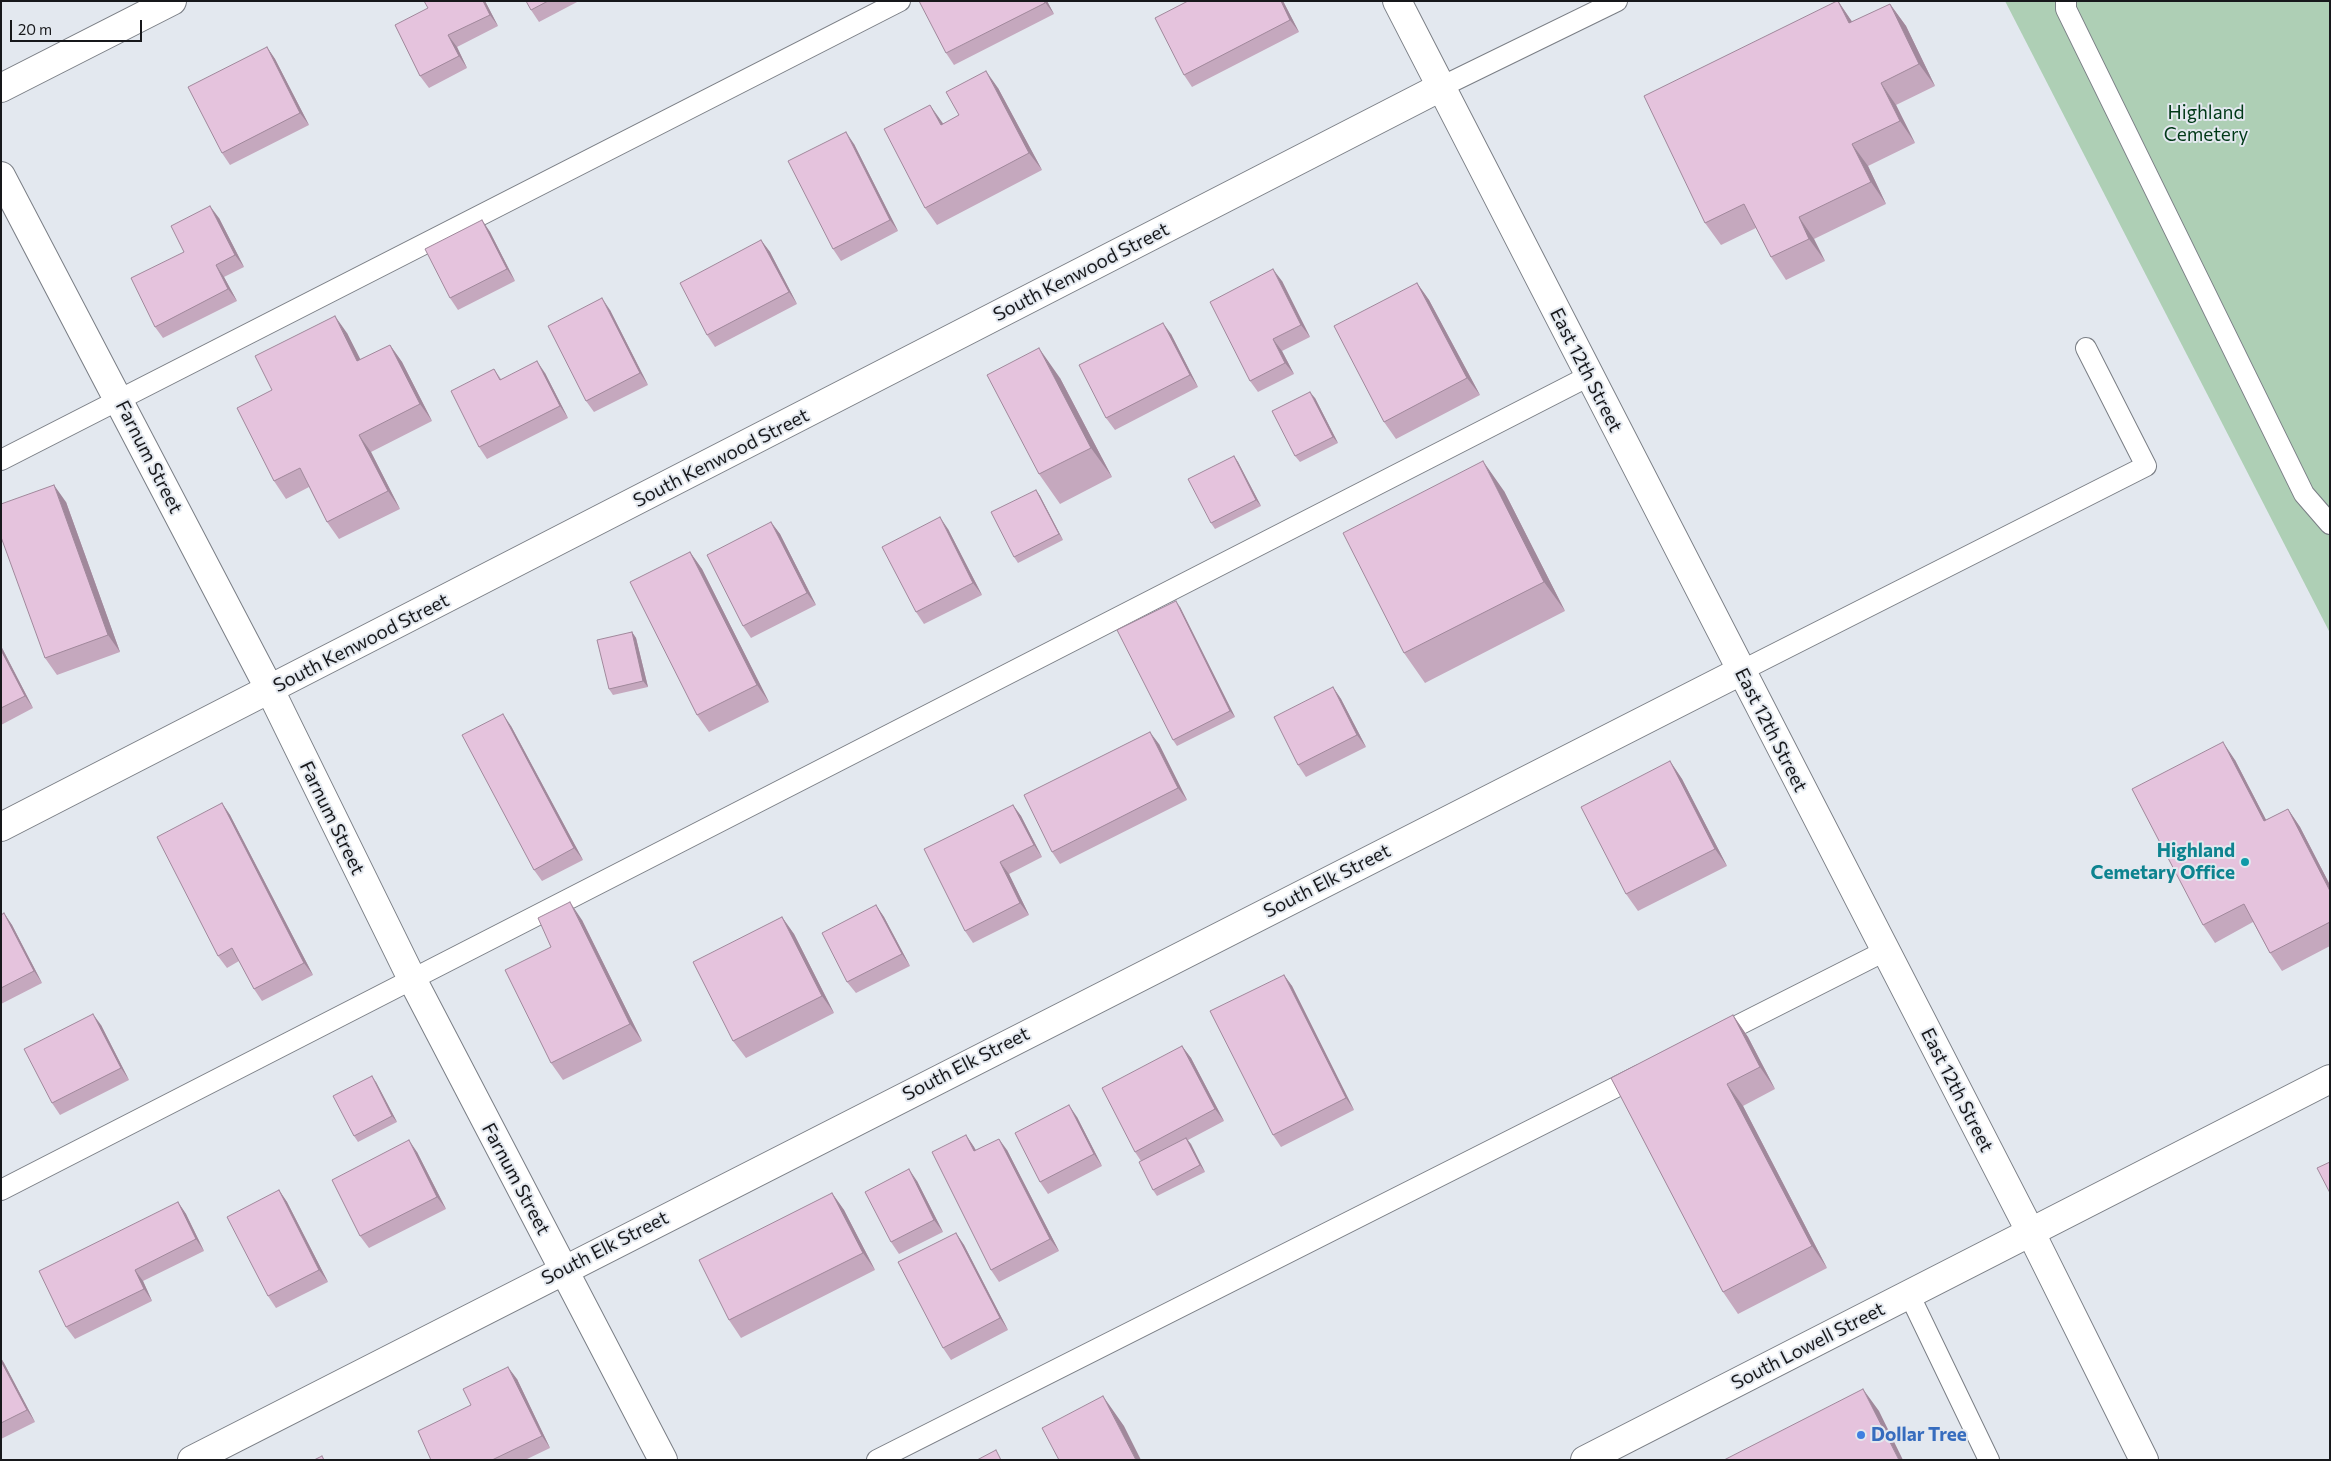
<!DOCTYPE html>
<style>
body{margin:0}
#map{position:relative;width:2331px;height:1461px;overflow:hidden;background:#e3e8ef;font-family:Commissioner,sans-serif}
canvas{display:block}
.frame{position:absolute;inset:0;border:2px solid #17181b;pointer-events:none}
.scale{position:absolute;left:10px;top:20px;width:132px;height:22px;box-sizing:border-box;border:2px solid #17181b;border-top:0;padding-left:6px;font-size:15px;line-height:18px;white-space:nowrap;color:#17181b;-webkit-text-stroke:4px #e3e8ef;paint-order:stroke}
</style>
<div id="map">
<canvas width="2331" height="1461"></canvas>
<div class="frame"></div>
<div class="scale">20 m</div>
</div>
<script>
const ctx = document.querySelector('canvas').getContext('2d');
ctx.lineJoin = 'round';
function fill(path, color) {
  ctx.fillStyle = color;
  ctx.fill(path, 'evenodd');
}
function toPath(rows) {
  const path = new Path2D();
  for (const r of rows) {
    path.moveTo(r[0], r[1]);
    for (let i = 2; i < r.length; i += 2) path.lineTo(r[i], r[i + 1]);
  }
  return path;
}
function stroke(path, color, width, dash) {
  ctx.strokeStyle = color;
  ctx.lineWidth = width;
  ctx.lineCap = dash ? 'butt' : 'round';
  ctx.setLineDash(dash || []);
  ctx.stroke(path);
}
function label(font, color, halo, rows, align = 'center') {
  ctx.font = font + ' Commissioner,sans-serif';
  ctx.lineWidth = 4;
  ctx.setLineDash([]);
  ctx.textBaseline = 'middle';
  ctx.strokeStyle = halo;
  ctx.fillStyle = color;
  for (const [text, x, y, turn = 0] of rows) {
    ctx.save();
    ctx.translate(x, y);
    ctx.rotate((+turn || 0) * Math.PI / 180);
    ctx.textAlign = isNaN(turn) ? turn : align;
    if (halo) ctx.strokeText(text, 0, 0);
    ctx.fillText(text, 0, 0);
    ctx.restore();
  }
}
const green = toPath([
 [2005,1,2330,1,2330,633]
]);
const lane = toPath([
 [2066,1,2066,9,2304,494,2330,524],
 [1441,87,1617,1],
 [1,460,900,1],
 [1741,671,2146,466,2086,348],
 [1715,1037,1885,951],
 [1,1190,1589,376],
 [1909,1294,1989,1460],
 [877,1460,1640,1075]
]);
const street = toPath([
 [1,88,172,1],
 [1,176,270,690,412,979,663,1460],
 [1,827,1441,87],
 [192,1460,1741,671],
 [1585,1460,2330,1079]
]);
const secondary = toPath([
 [1397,1,2030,1231,2144,1460]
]);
const wall = toPath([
 [485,1,498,26,457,47,467,68,429,88,420,76,395,25],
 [526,1,579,1,539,22,531,10],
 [1047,1,1054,14,954,65,946,53],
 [1188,1,1283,1,1299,32,1192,87,1184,75],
 [1838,1,1852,22,1890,4,1906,26,1935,86,1896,105,1915,143,1868,166,1886,204,1814,239,1825,261,1786,280,1771,257,1756,228,1721,245,1705,223],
 [267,47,275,59,309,125,230,165,222,153],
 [998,88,1042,170,937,225,925,208,942,122,943,124,959,115],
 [854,144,898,231,841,261,833,249],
 [219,218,244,267,224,277,237,301,163,338,155,327,184,252],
 [482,220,490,232,515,281,458,310,450,298],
 [761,240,770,252,797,304,715,347,707,335],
 [1282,281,1310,337,1282,351,1294,374,1258,392,1250,381],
 [1417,283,1429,300,1480,395,1396,439,1384,422],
 [610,310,648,385,594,412,586,401],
 [347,333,360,360,390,345,402,362,432,421,371,452,400,509,339,539,327,522,309,487,286,499,274,481,272,390],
 [1171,334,1198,387,1115,430,1106,418],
 [494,369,501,379,545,373,568,418,487,459,479,447],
 [1060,378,1112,477,1060,504,1039,474],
 [1315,398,1338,443,1300,462,1295,456],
 [1234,456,1238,462,1261,506,1215,529,1211,523],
 [1036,490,1040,496,1063,540,1018,563,1014,557],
 [1504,491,1565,611,1425,683,1404,653],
 [66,502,120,652,57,675,45,658],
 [771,522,780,534,816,605,751,638,743,626],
 [948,529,982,595,924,624,916,612],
 [690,552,702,569,769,702,709,732,697,715],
 [1180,607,1235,717,1177,746,1173,740],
 [632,632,636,638,648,687,613,695,609,689],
 [1,646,33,708,1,725],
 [1333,687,1341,699,1366,747,1306,777,1298,765],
 [511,726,583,860,542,881,534,870],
 [1159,744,1187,800,1060,864,1052,852],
 [2235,760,2266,820,2288,809,2300,827,2330,885,2330,946,2282,971,2270,953,2253,922,2215,943,2203,925],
 [1670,761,1682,779,1727,866,1638,911,1626,894],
 [222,803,230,815,313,975,262,1001,254,989,239,961,227,968,218,956],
 [1013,805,1021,816,1042,857,1009,874,1029,915,973,943,965,931],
 [876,905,884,917,910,966,856,993,847,982],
 [4,913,12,925,42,983,1,1004,1,915],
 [782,917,794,934,834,1013,746,1058,733,1041],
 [582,920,642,1041,563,1080,551,1063],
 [1284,975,1292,986,1354,1110,1281,1147,1273,1135],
 [1733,1015,1748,1037,1775,1089,1743,1106,1827,1268,1738,1314,1723,1292,1611,1078],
 [101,1025,129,1080,60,1115,52,1103],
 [1182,1046,1191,1058,1224,1121,1188,1140,1205,1172,1157,1196,1153,1190,1141,1161,1135,1152],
 [376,1082,397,1122,358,1142,354,1136],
 [1077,1117,1102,1166,1048,1194,1040,1182],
 [966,1135,976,1150,1007,1150,1059,1251,999,1282,991,1270],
 [417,1152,446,1209,369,1248,360,1236],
 [917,1181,943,1232,899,1254,891,1242],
 [279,1190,287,1202,328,1282,276,1308,268,1296],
 [832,1193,844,1210,875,1270,741,1338,729,1320],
 [178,1202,186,1214,204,1251,143,1281,152,1301,75,1339,66,1327],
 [956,1233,964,1245,1008,1330,951,1360,943,1348],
 [1,1358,4,1363,35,1422,1,1439],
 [517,1379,550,1448,525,1460,431,1460,471,1405]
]);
const shadedWall = toPath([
 [483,1,485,1,498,26,490,15],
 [1044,1,1047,1,1054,14],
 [1281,1,1283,1,1299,32,1290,20],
 [1838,1,1853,23,1849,23],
 [1890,4,1906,26,1935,86,1919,64],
 [448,35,457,47,467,68,459,56],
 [267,47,275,59,309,125,300,113],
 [986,71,998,88,1042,170,1029,153],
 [1881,83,1896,105,1915,143,1900,121],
 [930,105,942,122,953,143,941,125],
 [846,132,854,144,898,231,890,220],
 [1852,144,1868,166,1886,204,1871,182],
 [210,206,219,218,244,267,235,255],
 [1799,217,1814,239,1825,261,1809,239],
 [482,220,490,232,515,281,507,269],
 [761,240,770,252,797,304,789,292],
 [216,265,224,277,237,301,228,289],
 [1273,269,1282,281,1310,337,1301,325],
 [1417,283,1429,300,1480,395,1467,378],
 [602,298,610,310,648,385,640,373],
 [335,316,347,333,370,378,357,361],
 [1163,323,1171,334,1198,387,1190,375],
 [1273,339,1282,351,1294,374,1285,363],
 [390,345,402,362,432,421,420,404],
 [1039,348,1060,378,1112,477,1091,448],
 [537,361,545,373,568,418,560,406],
 [1310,392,1315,398,1338,443,1333,437],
 [359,435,371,452,400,509,388,491],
 [1234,456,1238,462,1261,506,1256,500],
 [1483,461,1504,491,1565,611,1544,582],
 [54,485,66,502,120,652,108,635],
 [1036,490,1040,496,1063,540,1059,534],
 [940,517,948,529,982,595,973,583],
 [771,522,780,534,816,605,807,593],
 [690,552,702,569,769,702,757,685],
 [1176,601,1180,607,1235,717,1230,711],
 [632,632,636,638,648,687,643,681],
 [1,646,33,708,25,696,1,650],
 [1333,687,1341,699,1366,747,1357,735],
 [503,714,511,726,583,860,574,848],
 [1150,732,1159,744,1187,800,1178,788],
 [2223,742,2235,760,2276,839,2264,821],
 [1670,761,1682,779,1727,866,1715,849],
 [222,803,230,815,313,975,304,963],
 [1013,805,1021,816,1042,857,1034,845],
 [2288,809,2300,827,2330,885,2330,891],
 [1000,862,1009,874,1029,915,1020,903],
 [570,902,582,920,642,1041,630,1024],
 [876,905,884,917,910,966,902,954],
 [4,913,12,925,42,983,34,971],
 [782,917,794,934,834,1013,822,996],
 [1284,975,1292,986,1354,1110,1346,1098],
 [93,1014,101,1025,129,1080,121,1068],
 [1733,1015,1748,1037,1775,1089,1760,1067],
 [1182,1046,1191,1058,1224,1121,1215,1109],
 [372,1076,376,1082,397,1122,392,1116],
 [1727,1084,1743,1106,1827,1268,1812,1246],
 [1069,1105,1077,1117,1102,1166,1094,1154],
 [966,1135,974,1147,982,1163,974,1151],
 [1186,1138,1191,1144,1205,1172,1200,1165],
 [999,1139,1007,1150,1059,1251,1050,1239],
 [409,1140,417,1152,446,1209,437,1197],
 [909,1169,917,1181,943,1232,934,1220],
 [279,1190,287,1202,328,1282,319,1270],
 [832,1193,844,1210,875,1270,863,1253],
 [178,1202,186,1214,204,1251,196,1239],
 [956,1233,964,1245,1008,1330,1000,1318],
 [135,1270,143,1281,152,1301,144,1289],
 [1,1358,4,1363,35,1422,27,1410,1,1361],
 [508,1367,517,1379,550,1448,542,1436],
 [1863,1389,1879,1411,1903,1460,1899,1460],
 [1103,1396,1124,1426,1141,1460,1136,1460]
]);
const building = toPath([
 [424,1,483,1,490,15,448,35,459,56,420,76,395,25,428,8,424,1],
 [526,1,548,1,531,10,526,1],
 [919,1,1044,1,1045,3,946,53,919,1],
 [1188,1,1281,1,1290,20,1184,75,1155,18,1188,1],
 [1837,1,1838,1,1849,23,1890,4,1919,64,1881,83,1900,121,1852,144,1871,182,1799,217,1809,239,1771,257,1744,204,1705,223,1644,96,1837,1],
 [267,47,300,113,222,153,188,87,267,47],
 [986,71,1029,153,925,208,884,129,930,105,941,125,959,115,946,92,986,71],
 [846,132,890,220,833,249,788,161,846,132],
 [210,206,235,255,216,265,228,289,155,327,131,278,184,252,171,226,210,206],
 [482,220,507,269,450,298,425,249,482,220],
 [761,240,789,292,707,335,680,283,761,240],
 [1273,269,1301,325,1273,339,1285,363,1250,381,1210,302,1273,269],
 [1417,283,1467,378,1384,422,1334,326,1417,283],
 [602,298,640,373,586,401,548,326,602,298],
 [335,316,357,361,390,345,420,404,359,435,388,491,327,522,300,468,274,481,237,408,272,390,255,356,335,316],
 [1163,323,1190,375,1106,418,1079,365,1163,323],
 [1039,348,1091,448,1039,474,987,375,1039,348],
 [537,361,560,406,479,447,451,391,494,369,500,380,537,361],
 [1310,392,1333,437,1295,456,1272,411,1310,392],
 [1234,456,1256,500,1211,523,1188,479,1234,456],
 [1483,461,1544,582,1404,653,1343,533,1483,461],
 [54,485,108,635,45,658,1,537,1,504,54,485],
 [1036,490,1059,534,1014,557,991,512,1036,490],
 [940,517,973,583,916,612,882,547,940,517],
 [771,522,807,593,743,626,707,555,771,522],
 [690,552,757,685,697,715,630,582,690,552],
 [1176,601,1230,711,1173,740,1117,630,1176,601],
 [632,632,643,681,609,689,597,640,632,632],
 [1,650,25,696,1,708,1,650],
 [1333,687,1357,735,1298,765,1274,717,1333,687],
 [503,714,574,848,534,870,462,735,503,714],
 [1150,732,1178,788,1052,852,1024,795,1150,732],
 [2223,742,2264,821,2288,809,2330,891,2330,922,2270,953,2244,904,2203,925,2132,789,2223,742],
 [1670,761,1715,849,1626,894,1581,807,1670,761],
 [222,803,304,963,254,989,232,948,218,956,157,837,222,803],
 [1013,805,1034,845,1000,862,1020,903,965,931,924,849,1013,805],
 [570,902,630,1024,551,1063,505,970,551,947,538,918,570,902],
 [876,905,902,954,847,982,822,933,876,905],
 [4,913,34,971,1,988,1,915,4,913],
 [782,917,822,996,733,1041,693,962,782,917],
 [1284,975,1346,1098,1273,1135,1210,1011,1284,975],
 [93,1014,121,1068,52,1103,24,1049,93,1014],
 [1733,1015,1760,1067,1727,1084,1812,1246,1723,1292,1611,1078,1733,1015],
 [1182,1046,1215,1109,1135,1152,1102,1088,1182,1046],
 [372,1076,392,1116,354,1136,333,1096,372,1076],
 [1069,1105,1094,1154,1040,1182,1015,1133,1069,1105],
 [966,1135,974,1151,999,1139,1050,1239,991,1270,932,1152,966,1135],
 [1186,1138,1200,1165,1153,1190,1139,1162,1186,1138],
 [409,1140,437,1197,360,1236,332,1180,409,1140],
 [2330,1162,2330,1193,2317,1168,2330,1162],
 [909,1169,934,1220,891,1242,865,1192,909,1169],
 [279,1190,319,1270,268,1296,227,1217,279,1190],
 [832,1193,863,1253,729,1320,699,1260,832,1193],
 [178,1202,196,1239,135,1270,144,1289,66,1327,39,1271,178,1202],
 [956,1233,1000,1318,943,1348,898,1262,956,1233],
 [1,1361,27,1410,1,1423,1,1361],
 [508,1367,542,1436,492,1460,431,1460,418,1431,471,1405,463,1389,508,1367],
 [1863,1389,1899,1460,1724,1460,1863,1389],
 [1103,1396,1136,1460,1059,1460,1042,1428,1103,1396],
 [996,1450,1001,1460,977,1460,996,1450],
 [322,1456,324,1460,314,1460,322,1456]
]);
const markers = [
 [2245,862,5,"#0f9aa8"],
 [1861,1435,5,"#3f7fe0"]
];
const parkNames = [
 ["Highland",2206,113],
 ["Cemetery",2206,135]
];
const streetNames = [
 ["South Kenwood Street",1081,272,-27],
 ["East 12th Street",1586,370,63],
 ["Farnum Street",149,457,63],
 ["South Kenwood Street",721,458,-27],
 ["South Kenwood Street",361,643,-27],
 ["East 12th Street",1771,730,63],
 ["Farnum Street",332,818,64],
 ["South Elk Street",1327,881,-27],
 ["South Elk Street",966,1064,-27],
 ["East 12th Street",1957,1090,63],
 ["Farnum Street",516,1179,62],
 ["South Elk Street",605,1248,-27],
 ["South Lowell Street",1808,1346,-27]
];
const cultureNames = [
 ["Highland",2235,851],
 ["Cemetary Office",2235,873]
];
const shopNames = [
 ["Dollar Tree",1871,1435]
];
fill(green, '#aecfb5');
stroke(lane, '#7a7e85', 22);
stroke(street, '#7a7e85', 30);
stroke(secondary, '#7a7e85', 30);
stroke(lane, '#fff', 20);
stroke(street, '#fff', 28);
stroke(secondary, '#fff', 28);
fill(wall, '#c5a8be');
fill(shadedWall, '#a0889b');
fill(building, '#e5c3dd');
stroke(building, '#a0889b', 1);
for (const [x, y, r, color] of markers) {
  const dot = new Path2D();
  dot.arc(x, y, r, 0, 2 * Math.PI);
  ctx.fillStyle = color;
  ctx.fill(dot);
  stroke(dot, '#e3e8ef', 2);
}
label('19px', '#003917', '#e3e8ef', parkNames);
label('19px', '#17181b', '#e3e8ef', streetNames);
label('bold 19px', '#0d838f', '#e3e8ef', cultureNames, 'right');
label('bold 19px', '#366cbe', '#e3e8ef', shopNames, 'left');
</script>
